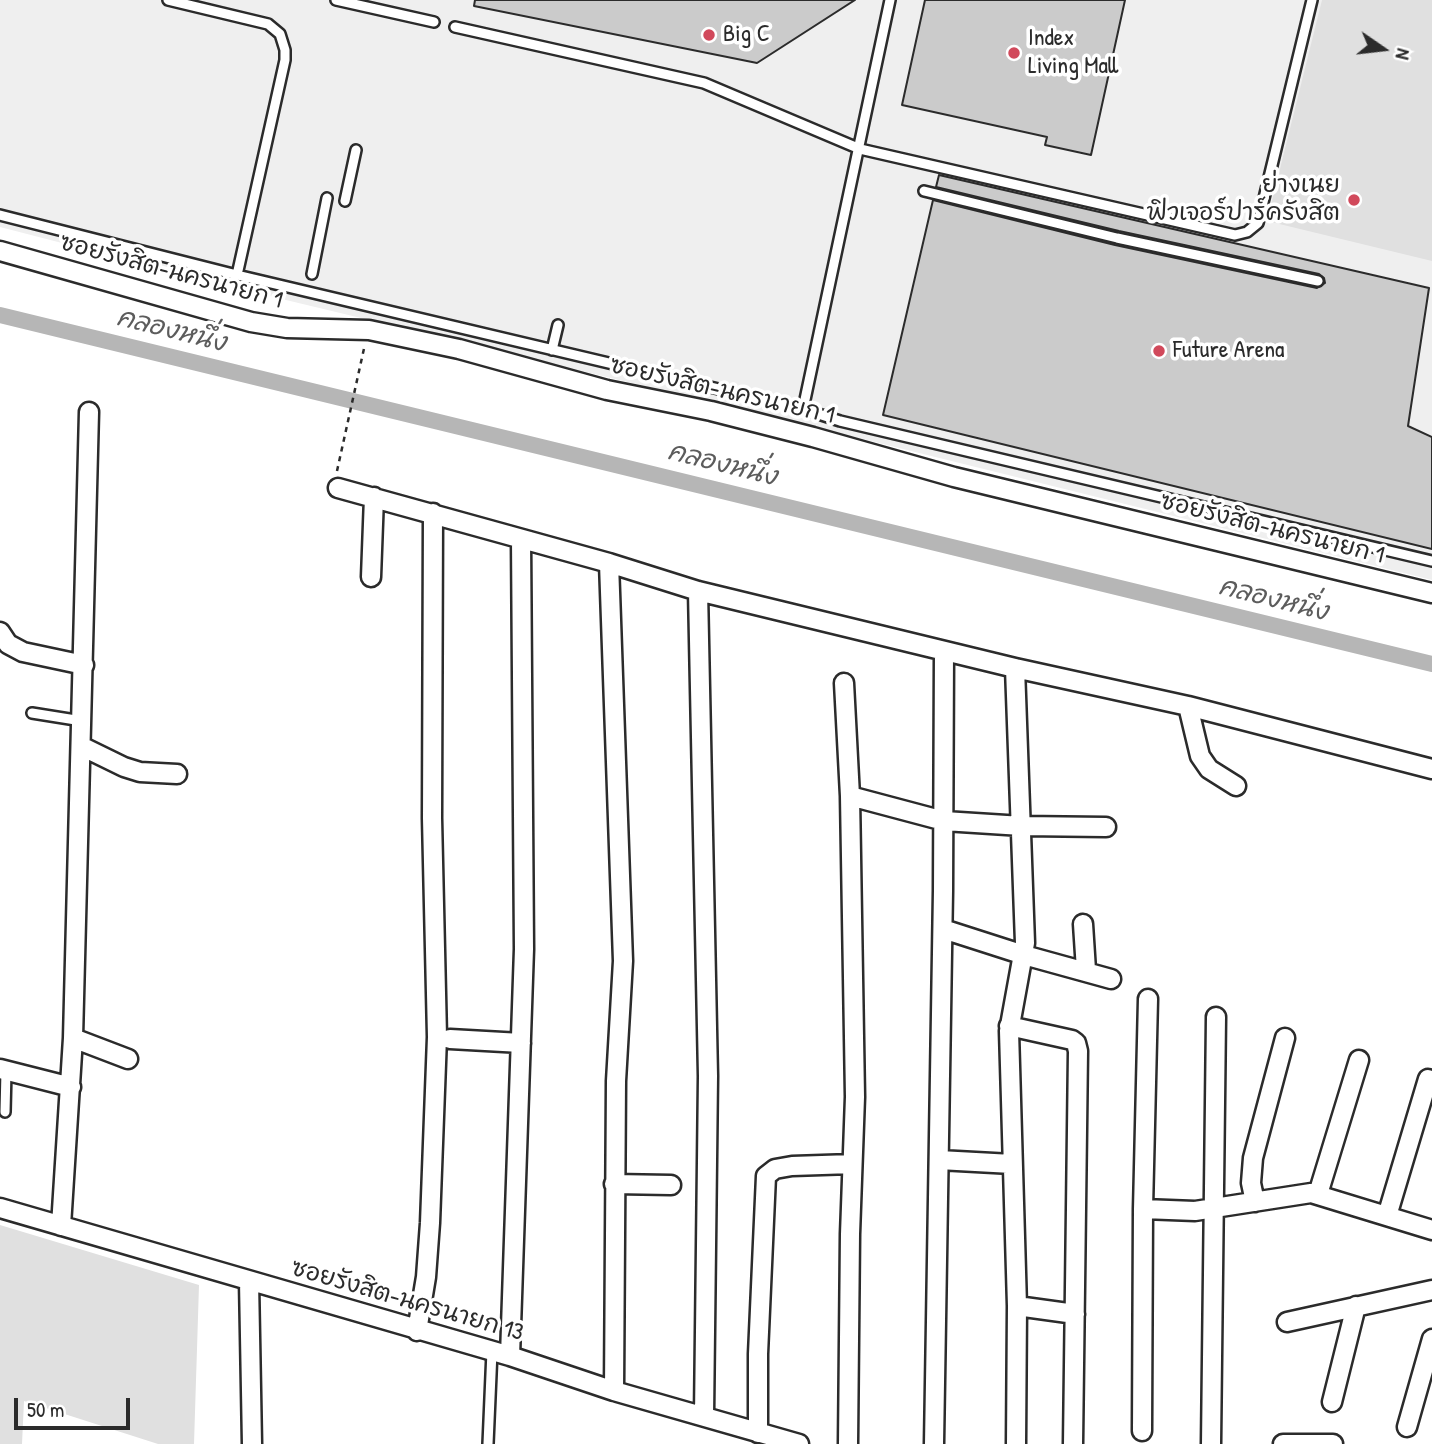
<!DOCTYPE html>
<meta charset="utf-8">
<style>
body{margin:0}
#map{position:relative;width:1432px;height:1444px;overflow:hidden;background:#fff;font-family:"Patrick Hand",sans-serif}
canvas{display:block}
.north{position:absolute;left:1348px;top:14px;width:70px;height:70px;-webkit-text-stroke:5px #fff;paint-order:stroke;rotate:104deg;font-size:19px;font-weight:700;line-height:28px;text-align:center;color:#2b2b2b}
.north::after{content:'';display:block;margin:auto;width:24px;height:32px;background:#2b2b2b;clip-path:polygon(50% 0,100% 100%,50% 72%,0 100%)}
.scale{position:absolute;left:14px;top:1398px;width:116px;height:32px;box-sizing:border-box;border:4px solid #2b2b2b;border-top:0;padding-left:9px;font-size:21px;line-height:24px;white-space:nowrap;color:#2b2b2b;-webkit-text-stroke:5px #fff;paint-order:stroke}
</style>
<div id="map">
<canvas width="1432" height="1444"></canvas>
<div class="north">N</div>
<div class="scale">50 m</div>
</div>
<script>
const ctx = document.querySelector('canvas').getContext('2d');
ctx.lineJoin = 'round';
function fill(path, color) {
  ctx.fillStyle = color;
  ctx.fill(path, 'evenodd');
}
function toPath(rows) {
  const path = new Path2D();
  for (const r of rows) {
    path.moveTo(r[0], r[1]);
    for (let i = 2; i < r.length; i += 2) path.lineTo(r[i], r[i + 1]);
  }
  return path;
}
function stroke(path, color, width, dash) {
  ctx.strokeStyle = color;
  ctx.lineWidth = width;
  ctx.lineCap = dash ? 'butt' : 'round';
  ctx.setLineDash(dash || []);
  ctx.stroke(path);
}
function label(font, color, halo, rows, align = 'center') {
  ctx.font = font + ' "Patrick Hand","Playpen Sans Thai",sans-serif';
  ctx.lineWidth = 7;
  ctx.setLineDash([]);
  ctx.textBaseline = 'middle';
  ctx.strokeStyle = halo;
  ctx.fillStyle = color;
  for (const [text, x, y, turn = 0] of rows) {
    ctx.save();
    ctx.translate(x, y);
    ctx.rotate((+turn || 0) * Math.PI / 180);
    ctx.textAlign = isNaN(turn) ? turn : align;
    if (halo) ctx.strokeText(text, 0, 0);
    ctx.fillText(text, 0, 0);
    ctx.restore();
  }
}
const built = toPath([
 [0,0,1432,0,1432,580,790,421,236,288,0,227]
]);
const green = toPath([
 [1322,0,1432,0,1432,261,1267,221],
 [0,1225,199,1285,194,1444,158,1444,24,1401,22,1444,0,1444]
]);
const canal = toPath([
 [0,315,1432,664]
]);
const building = toPath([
 [475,0,855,0,757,63,474,6,475,0],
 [925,0,1125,0,1091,155,1045,145,1047,137,902,105,925,0],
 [939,175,1429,288,1408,426,1432,437,1432,549,883,415,933,200,1115,245,1317,288,1325,283,1324,278,1319,274,1119,231,936,187,939,175]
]);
const path = toPath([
 [337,471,365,344]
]);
const service = toPath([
 [168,0,268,24,280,34,285,50,285,60,237,275],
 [336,0,434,22],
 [455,27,704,83,860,149,1235,235,1247,232,1258,223,1312,0],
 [924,191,1117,238,1318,281],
 [345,201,356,150],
 [0,215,237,275,803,409,890,0],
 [312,274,327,198],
 [552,350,558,325],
 [803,409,840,421,1432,561],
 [32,713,82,721],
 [5,1112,6,1071],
 [488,1444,492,1351]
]);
const minor = toPath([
 [0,251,251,322,287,328,369,330,459,349,607,390,711,411,813,437,954,477,1432,593],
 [338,488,609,563,698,591,1015,668,1188,706,1432,769],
 [609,563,623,961,616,1081,614,1391],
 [371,577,374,497],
 [698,591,708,1076,704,1416],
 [0,632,8,644,23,652,84,665],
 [1015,668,1025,943,1009,1031,1017,1306,1075,1314],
 [844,683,850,796,944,821,1022,826,1106,827],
 [1188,706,1200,756,1209,769,1236,786],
 [81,746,124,767,140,772,177,774],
 [1083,924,1086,970],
 [943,929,1024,955,1111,979],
 [1009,1026,1072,1040,1076,1043,1078,1051,1073,1444],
 [73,1038,128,1059],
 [450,1039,521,1043],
 [0,1069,71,1087],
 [939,1160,1012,1164],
 [614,1184,671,1185],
 [1318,1194,1359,1060],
 [1255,1202,1251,1183,1253,1158,1285,1038],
 [0,1208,510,1356,614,1391,799,1444],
 [1143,1209,1195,1211,1311,1193,1432,1230],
 [1387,1216,1428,1079],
 [61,1226,73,1038,89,412],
 [249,1281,252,1444],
 [1287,1322,1432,1290],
 [417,1331,426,1277,430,1223,437,1037,432,818,433,513],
 [510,1356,524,949,521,539],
 [1332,1402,1356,1306],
 [1407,1427,1432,1339],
 [1142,1431,1143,1209,1148,999],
 [758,1433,758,1354,766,1176,775,1169,792,1166,852,1164],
 [848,1444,850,1234,855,1097,850,796],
 [934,1444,943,891,944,652],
 [1016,1444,1017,1306],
 [1211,1444,1216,1017],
 [1283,1444,1333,1444]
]);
const markers = [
 [709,35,7,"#d1495b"],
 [1014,53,7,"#d1495b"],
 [1354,200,7,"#d1495b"],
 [1159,351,7,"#d1495b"]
];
const poiNames = [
 ["Big C",723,35],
 ["Index",1028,39],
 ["Living Mall",1028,67],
 ["ย่างเนย",1340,186,"right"],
 ["ฟิวเจอร์ปาร์ครังสิต",1340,214,"right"],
 ["Future Arena",1173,351]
];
const streetNames = [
 ["ซอยรังสิต-นครนายก 1",171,272,15],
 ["ซอยรังสิต-นครนายก 1",722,391,13],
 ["ซอยรังสิต-นครนายก 1",1272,529,14],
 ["ซอยรังสิต-นครนายก 13",407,1301,16]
];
const waterNames = [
 ["คลองหนึ่ง",171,331,14],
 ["คลองหนึ่ง",722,465,14],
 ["คลองหนึ่ง",1273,600,14]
];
fill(built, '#efefef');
fill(green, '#e0e0e0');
stroke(canal, '#b6b6b6', 16);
fill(building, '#cbcbcb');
stroke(building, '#2b2b2b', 2);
stroke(service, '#2b2b2b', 14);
stroke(minor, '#2b2b2b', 23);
stroke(path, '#2b2b2b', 2.5, [5, 5]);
stroke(service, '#fff', 9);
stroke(minor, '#fff', 18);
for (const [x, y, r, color] of markers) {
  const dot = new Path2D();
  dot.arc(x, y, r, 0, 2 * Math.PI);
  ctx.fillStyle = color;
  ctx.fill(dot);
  stroke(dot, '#fff', 2.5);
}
label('24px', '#2b2b2b', '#fff', poiNames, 'left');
label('24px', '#2b2b2b', '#fff', streetNames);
label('italic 26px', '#5c5c5c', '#fff', waterNames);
</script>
